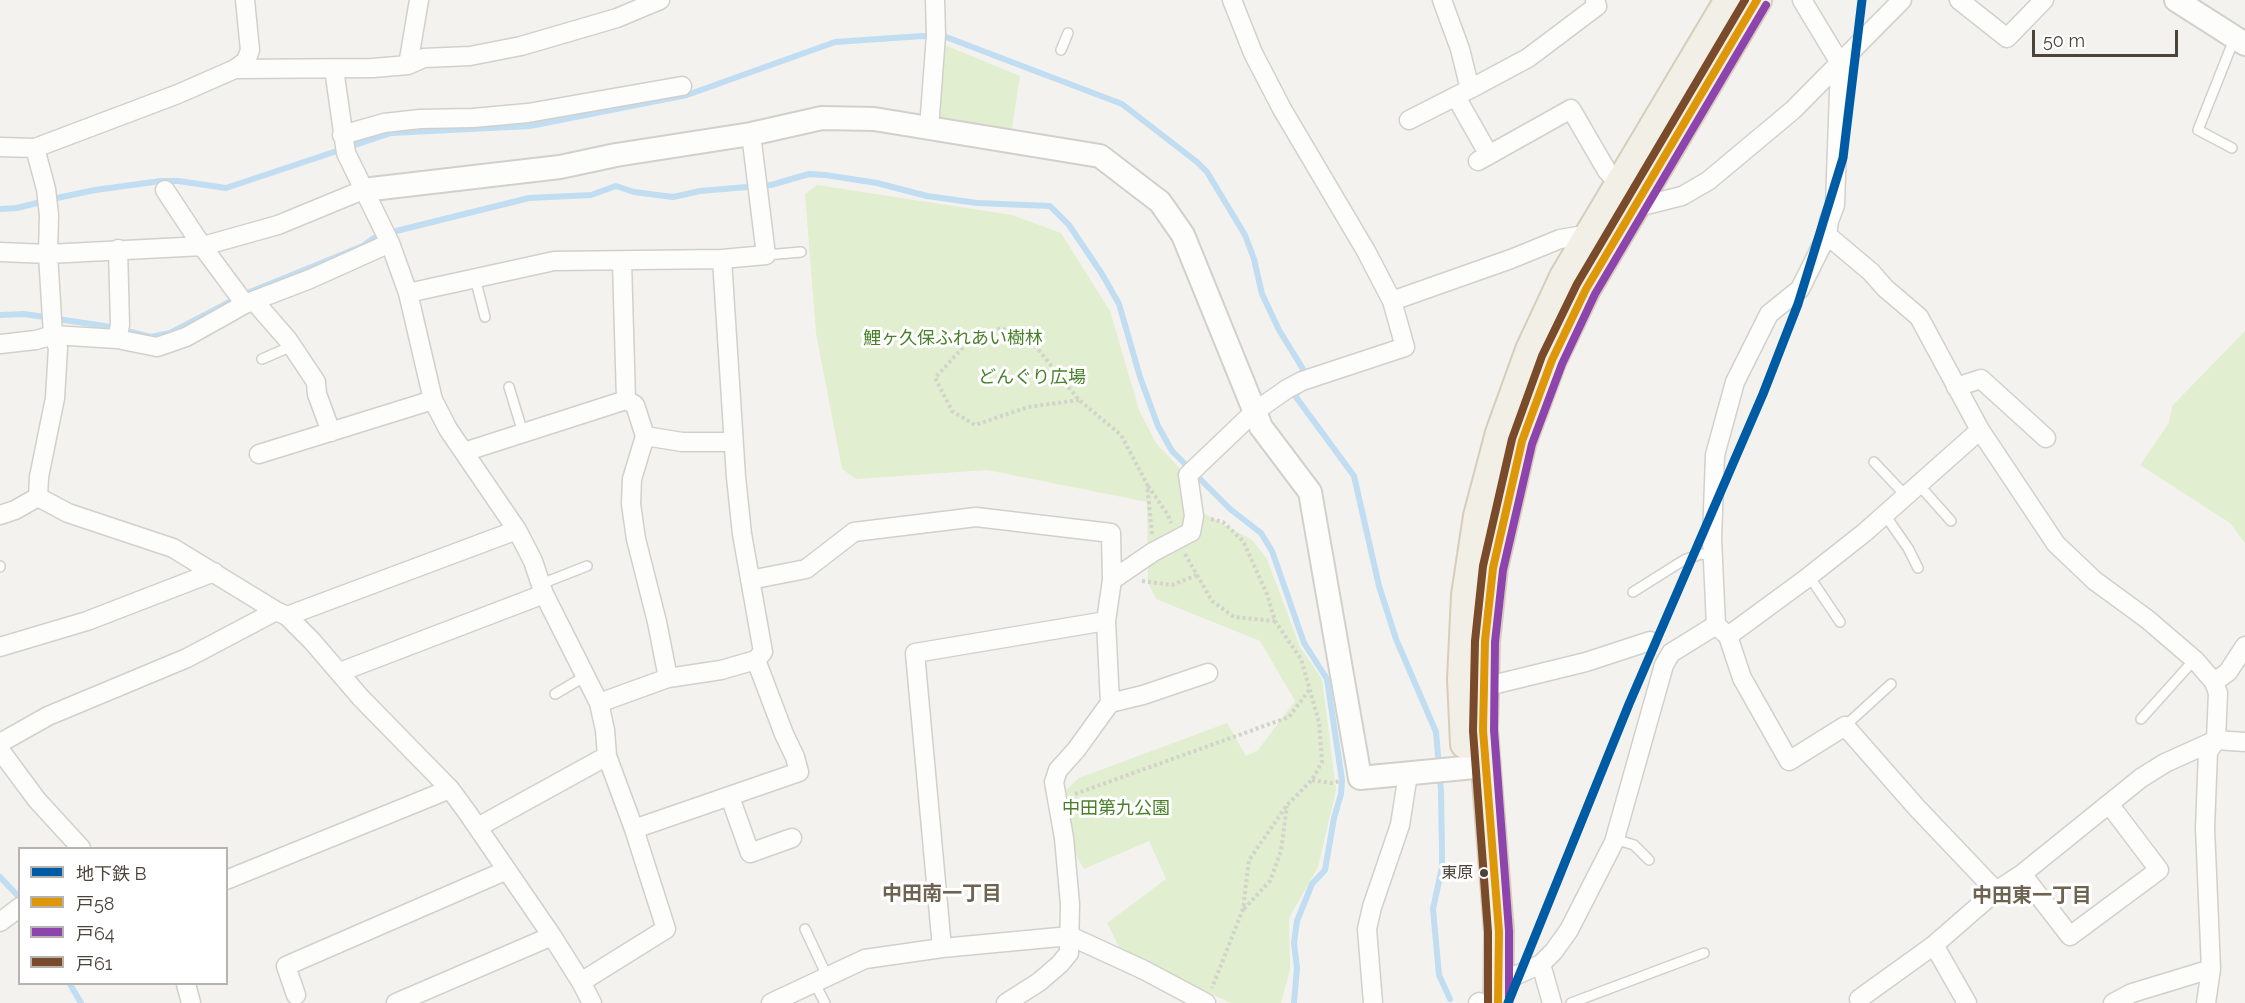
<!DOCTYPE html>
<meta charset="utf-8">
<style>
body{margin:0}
#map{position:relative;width:2245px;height:1003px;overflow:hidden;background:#f4f2ee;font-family:Raleway,"Noto Sans JP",sans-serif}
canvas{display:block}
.legend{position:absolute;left:18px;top:847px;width:210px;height:138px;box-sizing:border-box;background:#fff;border:2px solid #b7b4b0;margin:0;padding:8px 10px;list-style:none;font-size:18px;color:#4b4439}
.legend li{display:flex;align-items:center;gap:12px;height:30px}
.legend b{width:30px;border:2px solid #b7b4b0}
.scale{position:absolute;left:2032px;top:30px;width:146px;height:27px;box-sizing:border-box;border:3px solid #4b4439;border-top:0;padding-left:8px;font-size:18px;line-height:21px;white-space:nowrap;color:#4b4439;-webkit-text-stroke:4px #fff;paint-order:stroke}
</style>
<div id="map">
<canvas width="2245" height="1003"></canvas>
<ul class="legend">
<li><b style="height:8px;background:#005ba5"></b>地下鉄 B</li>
<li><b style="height:8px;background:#dd9709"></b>戸58</li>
<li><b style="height:8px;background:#8e44ad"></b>戸64</li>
<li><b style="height:8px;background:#7a4b2a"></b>戸61</li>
</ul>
<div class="scale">50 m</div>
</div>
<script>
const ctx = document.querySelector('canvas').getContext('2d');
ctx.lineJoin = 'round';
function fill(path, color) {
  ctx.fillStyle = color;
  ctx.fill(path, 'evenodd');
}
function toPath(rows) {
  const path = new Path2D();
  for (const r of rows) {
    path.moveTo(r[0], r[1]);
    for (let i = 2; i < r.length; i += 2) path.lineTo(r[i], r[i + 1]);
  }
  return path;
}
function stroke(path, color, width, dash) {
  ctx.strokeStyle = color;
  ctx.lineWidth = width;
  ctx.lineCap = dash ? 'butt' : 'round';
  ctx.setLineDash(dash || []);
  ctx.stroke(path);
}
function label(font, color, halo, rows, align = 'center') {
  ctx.font = font + ' Raleway,"Noto Sans JP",sans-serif';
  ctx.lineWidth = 6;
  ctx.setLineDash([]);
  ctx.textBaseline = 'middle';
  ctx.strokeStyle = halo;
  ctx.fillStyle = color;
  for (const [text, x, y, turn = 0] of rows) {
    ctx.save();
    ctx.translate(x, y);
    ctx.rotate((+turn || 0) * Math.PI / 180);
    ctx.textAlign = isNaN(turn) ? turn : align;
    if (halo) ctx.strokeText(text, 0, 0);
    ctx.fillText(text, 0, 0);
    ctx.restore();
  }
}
const green = toPath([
 [942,44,1020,76,1011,134,942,121,937,113],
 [817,185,1012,215,1061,233,1110,311,1139,410,1156,443,1187,476,1194,508,1252,540,1267,559,1300,647,1322,679,1336,790,1318,867,1289,918,1290,969,1281,1003,1231,1003,1153,967,1119,947,1107,923,1166,879,1149,841,1084,869,1074,852,1064,792,1079,778,1227,723,1246,756,1258,750,1295,701,1260,641,1156,599,1148,583,1147,502,987,470,856,479,842,469,816,333,805,194],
 [2245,331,2245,543,2230,523,2140,465,2169,423,2172,406]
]);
const stream = toPath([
 [57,198,95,190,161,181,178,181,226,188,391,133,530,126,687,95,835,42,923,36,946,37,1122,104,1197,162,1207,172,1245,235,1254,259,1262,294,1279,330,1303,369,1300,378],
 [0,209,17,208,37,203],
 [396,231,529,198,591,195,616,186,634,192,673,197,700,191,771,185,809,174,825,175,877,183,927,196,977,203,1050,206,1069,225,1102,274,1119,304,1140,377,1158,426,1172,451,1230,509,1261,533,1272,551,1304,643,1327,679,1342,780,1341,794,1334,818,1325,870,1312,884,1297,921,1294,943,1297,968,1294,1003],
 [0,315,24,314,111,327,151,337,170,333,245,294,363,246,374,238],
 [1298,388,1296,397,1354,476,1379,586,1396,639,1436,732,1441,791,1442,851,1442,867,1433,909,1439,975,1450,999],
 [0,877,18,896],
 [70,984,81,1003]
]);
const path = toPath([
 [1079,400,1028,407,975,425,952,411,935,378,966,344,1001,328,1033,343,1079,400,1121,435,1147,484,1152,534],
 [1148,486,1168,515,1171,523],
 [1211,519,1223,522,1243,541,1267,594,1275,621,1301,659,1319,722,1322,762,1312,780,1287,805,1249,860,1243,909,1212,988],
 [1185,554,1212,601,1234,617,1275,621],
 [1142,581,1172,585,1197,575],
 [1312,780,1331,783,1341,781],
 [1075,794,1289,717,1310,689],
 [1244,909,1270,881,1281,851,1287,806]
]);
const service = toPath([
 [1061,50,1068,33],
 [2232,148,2198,130,2235,37],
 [766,255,801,252],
 [475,278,485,317],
 [262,359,292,346],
 [509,387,523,433],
 [1874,462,1906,496],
 [1919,485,1951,521],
 [1885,515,1908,548,1918,568],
 [0,566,0,567],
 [1809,576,1840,622],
 [541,584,587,566],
 [1633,592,1684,560,1701,554,1713,556],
 [555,694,584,677],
 [2141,719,2194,660],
 [1845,726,1891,684],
 [1615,839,1634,845,1649,860],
 [805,929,827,976],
 [814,982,825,1003],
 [1571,1003,1704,953]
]);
const minor = toPath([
 [1442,0,1460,49,1470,89,1528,58,1597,6,1595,0],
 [1802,0,1840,63,1835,205,1829,221,1827,235,1800,289,1769,314,1735,382,1715,455,1712,539,1716,625,1728,636,1742,678,1789,761,1845,726,1917,808,1996,891],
 [1959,0,2007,38,2044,0],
 [408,65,419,0],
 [235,69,373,68,408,65,424,58,470,56,521,46,617,18,660,0],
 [334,69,346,153,390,243,408,293,433,400,448,429,517,530,533,561,544,594,599,703,605,730,607,756,634,829,666,929,581,982],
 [1456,97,1489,155],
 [1409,120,1470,89],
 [929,128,936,35,935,0],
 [342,135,384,123,420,119,473,118,528,113,682,86],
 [0,147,35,148,178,94,235,69,246,61,250,50,245,0],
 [35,148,46,189,49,215,48,254,53,335,58,348,55,398,39,477,38,497],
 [1478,161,1571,109,1607,171,1620,184],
 [165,190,202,246,245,304],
 [1634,208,1682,196,1708,181,1793,110,1902,0],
 [1827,235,1871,272,1885,288,1919,317,1980,430,2056,544,2095,581,2147,619,2196,661,2214,682,2218,693,2216,740,2208,752,2205,828,2211,969,2206,1003],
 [0,252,48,254,203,246,278,225,363,190],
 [722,259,766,255,751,134],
 [622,262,626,400,635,405,645,436,682,442,733,442],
 [408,293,554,261,722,259,736,477,742,534,763,652,756,660,721,670,668,678,599,703],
 [254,301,288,340,316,382,317,394,331,432],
 [1392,301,1511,259,1560,239,1590,234],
 [117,339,120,325,118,249],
 [0,344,36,340,53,335,117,339,157,347,186,337,245,304,310,279,390,243],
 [1956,387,1981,379,2046,438],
 [645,436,632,479,631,504,636,539,657,622,668,678],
 [464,452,626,400],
 [259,454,433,400],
 [38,497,68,513,173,548,276,611,287,616,312,641,361,698,450,789,467,812,552,936,581,982,592,1003],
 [0,515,15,510,38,497],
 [750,580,806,569,854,532,976,517,1111,533,1112,580],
 [287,616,517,530],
 [1728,636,1803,581,1864,533,1980,430],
 [0,647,87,621,214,572],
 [340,672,544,594],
 [2214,682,2228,672,2245,646],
 [1484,687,1586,662,1650,641],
 [1110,703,1143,695,1208,673],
 [0,743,48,716,187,658,276,611],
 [0,750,37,800,81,848],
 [730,797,750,853,792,838],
 [478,827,607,756],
 [634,829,799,772,795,757,784,734,756,660],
 [2022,874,2070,936,2159,870,2109,804],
 [226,880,450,789],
 [0,922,20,907],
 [1934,945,1967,1003],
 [942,948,915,653,1106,621],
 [1541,964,1552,1003],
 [1499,983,1541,964,1554,951,1569,930,1614,842,1664,665,1671,653,1716,625],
 [186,984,191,1003],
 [296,995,286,966,507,870],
 [1859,999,1934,945,1996,891,2022,874,2141,778,2165,763,2216,740,2245,742],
 [396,1003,552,936],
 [771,1003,865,959,942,948,1070,936,1144,970,1206,1003],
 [1006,1003,1039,982,1060,964,1069,953,1070,904,1064,838,1054,782,1058,770,1076,750,1110,703,1106,621,1112,580,1153,552,1191,532,1194,516,1188,475,1254,412,1287,389,1302,381,1405,347,1392,301,1366,251,1282,109,1253,53,1232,0],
 [1373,1003,1367,929,1372,907,1400,825,1408,774],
 [1478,1003,1479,1002],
 [2113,1003,2132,993,2211,969]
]);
const tertiary = toPath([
 [2176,0,2245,44],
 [363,190,560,167,616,155,751,134,822,118,874,119,1100,156,1160,202,1183,235,1261,427,1310,492,1360,778,1485,766]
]);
const primary = toPath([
 [1465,744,1462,679,1466,595,1478,516,1500,433,1530,350,1564,277,1729,0],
 [1498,1003,1499,932,1483,730,1485,641,1493,568,1522,441,1552,360,1586,289,1757,0]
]);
const bus1 = toPath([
 [1498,1003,1499,932,1483,730,1485,641,1493,568,1522,441,1552,360,1586,289,1757,0]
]);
const bus2 = toPath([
 [1509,1003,1509,931,1494,730,1495,642,1503,570,1532,444,1562,364,1595,294,1766,5]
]);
const bus3 = toPath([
 [1488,1003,1488,932,1473,731,1475,641,1483,566,1512,439,1542,356,1577,284,1745,0]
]);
const metro1 = toPath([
 [1508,1003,1629,704,1763,394,1798,304,1843,158,1862,0]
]);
const markers = [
 [1484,873,5,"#4b4439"]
];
const busNames = [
 ["東原",1473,873]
];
const parkNames = [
 ["鯉ヶ久保ふれあい樹林",953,339],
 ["どんぐり広場",1032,378],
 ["中田第九公園",1116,809]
];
const neighbourhoodNames = [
 ["中田南一丁目",942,894],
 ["中田東一丁目",2032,896]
];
fill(green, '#e1eecf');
stroke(stream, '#c0ddf1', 6);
stroke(service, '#d2d0cb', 12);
stroke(minor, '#d2d0cb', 21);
stroke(tertiary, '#d2d0cb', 26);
stroke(primary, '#d6cebb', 32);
stroke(path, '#d3d2cc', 4, [3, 3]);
stroke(service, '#fdfdfc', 9);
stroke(minor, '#fdfdfc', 18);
stroke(tertiary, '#fdfdfc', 22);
stroke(primary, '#f2efe6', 28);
stroke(bus1, '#dd9709', 8);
stroke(bus2, '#8e44ad', 8);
stroke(bus3, '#7a4b2a', 8);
stroke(metro1, '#005ba5', 9);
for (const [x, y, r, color] of markers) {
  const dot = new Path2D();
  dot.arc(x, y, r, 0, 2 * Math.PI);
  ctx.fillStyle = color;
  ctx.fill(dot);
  stroke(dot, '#fff', 2);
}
label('16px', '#4b4439', '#fff', busNames, 'right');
label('18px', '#4a7f2a', '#fff', parkNames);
label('bold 20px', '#6e6250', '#fff', neighbourhoodNames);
</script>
